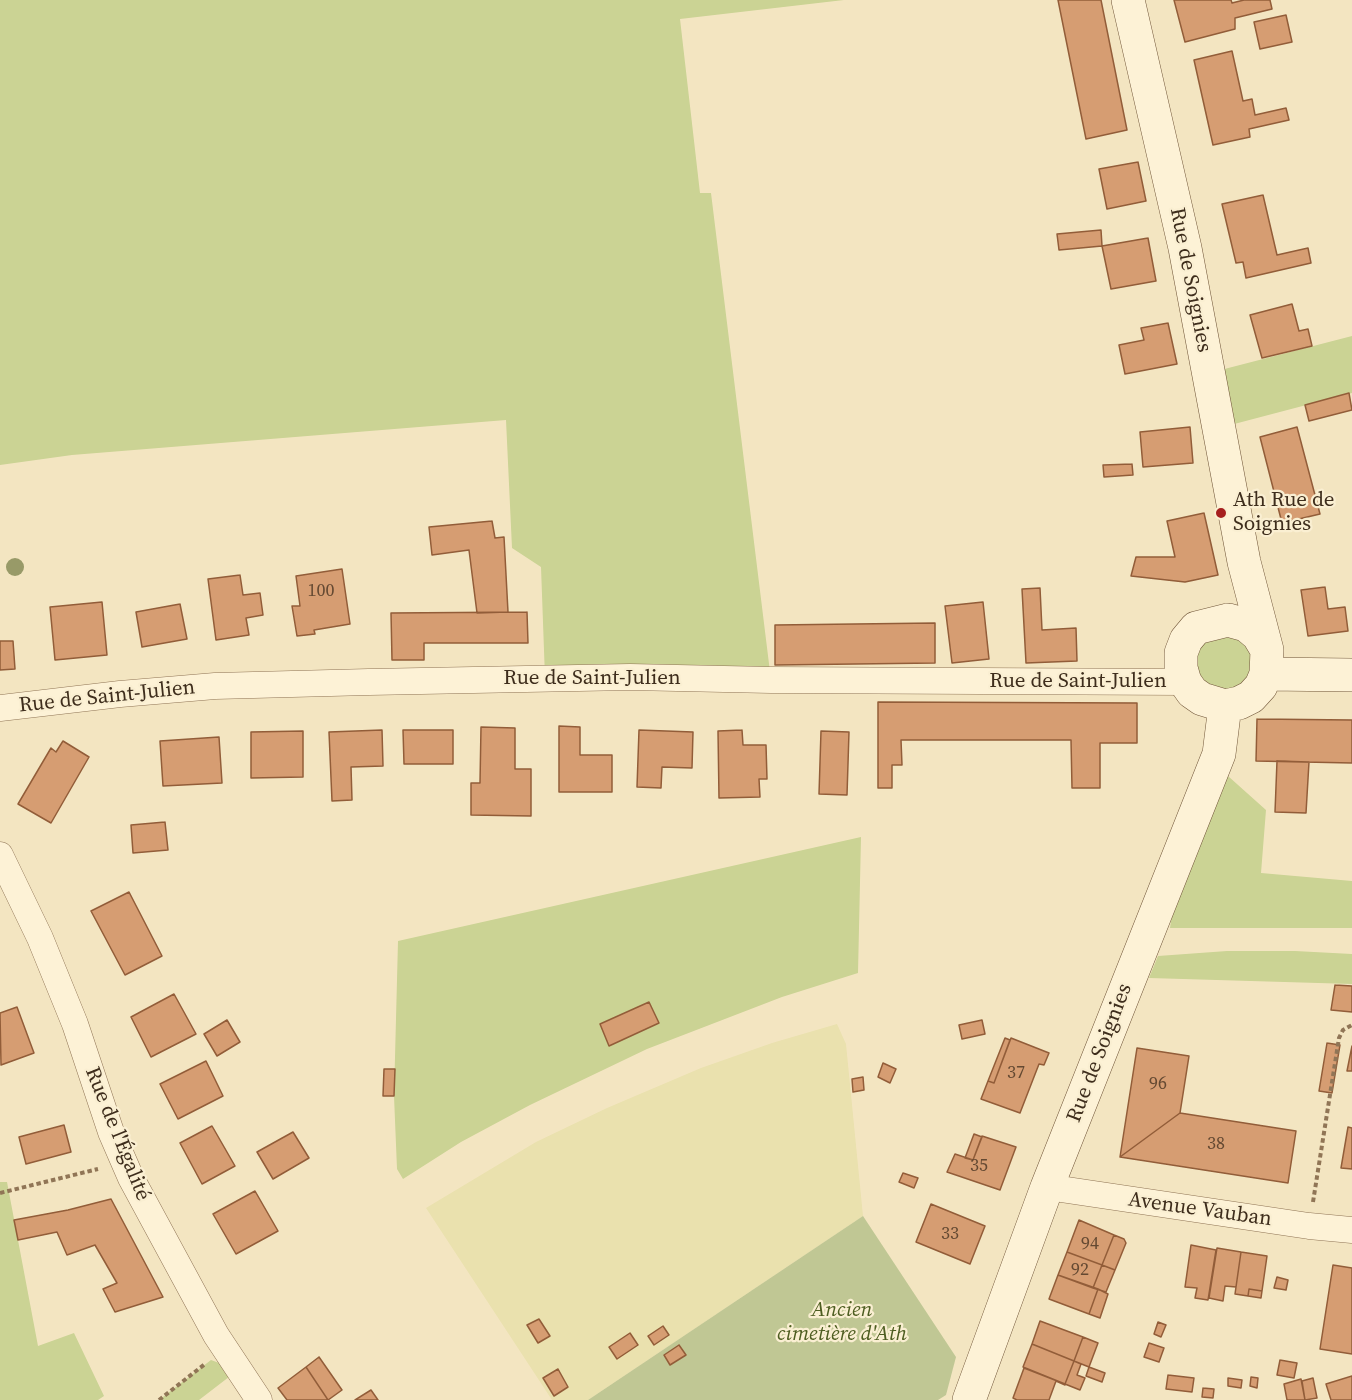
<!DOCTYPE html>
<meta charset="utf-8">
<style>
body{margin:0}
canvas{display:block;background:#f3e5c1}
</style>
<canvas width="1352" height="1400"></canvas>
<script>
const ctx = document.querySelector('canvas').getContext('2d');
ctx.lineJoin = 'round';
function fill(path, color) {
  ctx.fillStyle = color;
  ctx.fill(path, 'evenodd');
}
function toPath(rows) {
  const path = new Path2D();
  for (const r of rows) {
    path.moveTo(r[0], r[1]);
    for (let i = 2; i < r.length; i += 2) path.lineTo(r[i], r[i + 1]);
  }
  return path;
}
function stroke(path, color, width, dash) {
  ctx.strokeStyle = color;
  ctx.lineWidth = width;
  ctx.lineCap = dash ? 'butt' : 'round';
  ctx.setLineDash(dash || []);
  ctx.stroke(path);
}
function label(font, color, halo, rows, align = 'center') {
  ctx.font = font + ' "Source Serif 4",serif';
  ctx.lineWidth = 4.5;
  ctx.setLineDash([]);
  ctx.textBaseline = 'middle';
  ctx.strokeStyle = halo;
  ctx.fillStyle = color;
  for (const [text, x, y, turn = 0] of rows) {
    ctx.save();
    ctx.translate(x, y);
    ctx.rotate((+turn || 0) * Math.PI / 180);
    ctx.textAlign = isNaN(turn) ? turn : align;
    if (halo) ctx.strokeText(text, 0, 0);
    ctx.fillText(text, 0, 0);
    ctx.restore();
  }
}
const farmland = toPath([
 [837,1024,846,1044,863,1216,588,1400,552,1400,426,1208,536,1142,607,1108,701,1068,772,1043]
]);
const green = toPath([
 [0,0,844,0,680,19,700,193,711,193,771,680,545,678,541,567,512,548,506,420,72,455,0,465],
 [1352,336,1352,393,1219,428,1209,373],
 [1225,632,1252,648,1252,678,1228,694,1202,684,1194,656,1198,646],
 [1228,776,1266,810,1261,873,1352,881,1352,928,1170,928,1173,908],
 [861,837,858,973,782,997,647,1049,530,1105,461,1142,403,1179,397,1169,394,1096,398,941],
 [1227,951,1295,951,1352,954,1352,984,1149,978,1158,956],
 [0,1182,7,1182,38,1346,74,1333,104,1396,98,1400,0,1400],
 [211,1360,238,1370,199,1400,159,1400]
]);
const cemetery = toPath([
 [863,1216,956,1357,946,1395,938,1400,588,1400]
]);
const building = toPath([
 [1058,0,1101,0,1127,130,1086,139,1058,0],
 [1174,0,1231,0,1232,3,1244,0,1270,0,1272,9,1235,18,1235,29,1185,42,1174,0],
 [1286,15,1292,42,1260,49,1254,22,1286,15],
 [1232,51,1243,101,1252,99,1255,115,1286,108,1289,120,1249,129,1250,137,1213,145,1194,60,1232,51],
 [1138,162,1146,201,1107,209,1099,169,1138,162],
 [1263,195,1277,255,1308,248,1311,263,1246,278,1243,262,1236,263,1222,204,1263,195],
 [1101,230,1102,246,1059,250,1057,234,1101,230],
 [1148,238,1156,281,1111,289,1102,246,1148,238],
 [1292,304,1299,331,1308,329,1312,346,1262,358,1250,315,1292,304],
 [1168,323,1177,364,1125,374,1119,345,1144,340,1141,328,1168,323],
 [1349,393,1352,410,1309,421,1305,405,1349,393],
 [1190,427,1193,463,1143,467,1140,432,1190,427],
 [1297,427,1320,514,1282,523,1260,437,1297,427],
 [1132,464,1133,475,1104,477,1103,465,1132,464],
 [1204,513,1218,575,1185,582,1131,576,1136,557,1175,557,1167,521,1204,513],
 [492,521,495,538,504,537,508,612,477,613,469,550,432,555,429,527,492,521],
 [342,569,350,624,314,630,315,634,297,636,292,606,300,606,296,576,342,569],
 [240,575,243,595,260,593,263,615,246,618,249,635,216,640,208,579,240,575],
 [1325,587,1328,609,1345,607,1348,631,1308,636,1301,590,1325,587],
 [1040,588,1042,630,1076,628,1077,661,1026,663,1022,589,1040,588],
 [102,602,107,655,55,660,50,607,102,602],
 [983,602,989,659,952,663,945,606,983,602],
 [180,604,187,639,142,647,136,612,180,604],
 [527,612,528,643,424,643,424,660,392,660,391,613,527,612],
 [935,623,935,663,775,665,775,625,935,623],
 [0,641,13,641,15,669,0,670,0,641],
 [878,702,1137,703,1137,743,1100,743,1100,788,1072,788,1071,740,901,740,902,765,892,765,892,788,878,788,878,702],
 [1257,719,1352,720,1352,763,1256,761,1257,719],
 [559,726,580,727,580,755,612,755,612,792,559,792,559,726],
 [481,727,515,728,515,769,531,769,531,816,471,815,471,783,480,783,481,727],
 [382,730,383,766,351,767,352,800,332,801,329,732,382,730],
 [403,730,453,730,453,764,404,764,403,730],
 [639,730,693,732,692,768,662,767,661,788,637,787,639,730],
 [742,730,743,745,766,745,767,779,759,779,760,797,719,798,718,731,742,730],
 [303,731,303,777,251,778,251,732,303,731],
 [821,731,849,732,847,795,819,794,821,731],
 [219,737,222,783,163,786,160,741,219,737],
 [63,741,89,757,51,823,18,804,51,748,56,752,63,741],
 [1277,761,1309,762,1306,813,1275,812,1277,761],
 [165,822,168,850,133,853,131,825,165,822],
 [129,892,162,956,125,975,91,911,129,892],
 [1335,985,1352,986,1352,1012,1331,1010,1335,985],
 [174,994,196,1034,151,1057,131,1017,174,994],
 [649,1002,659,1023,609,1046,600,1024,649,1002],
 [17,1007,34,1053,1,1065,0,1013,17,1007],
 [227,1020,240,1042,217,1056,204,1034,227,1020],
 [982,1020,985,1034,962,1039,959,1025,982,1020],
 [1005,1038,1010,1040,994,1083,988,1081,1005,1038],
 [1011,1038,1049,1053,1044,1065,1039,1064,1020,1113,981,1099,988,1081,994,1083,1011,1038],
 [1327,1043,1340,1045,1332,1093,1319,1091,1327,1043],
 [1352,1046,1352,1071,1347,1071,1352,1046],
 [1137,1048,1189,1056,1180,1113,1120,1157,1137,1048],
 [206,1061,223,1096,178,1119,160,1084,206,1061],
 [883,1063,896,1069,890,1083,878,1077,883,1063],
 [384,1069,395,1069,394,1096,383,1096,384,1069],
 [863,1077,864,1090,853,1092,852,1079,863,1077],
 [1180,1113,1296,1131,1288,1183,1120,1157,1180,1113],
 [64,1125,71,1152,26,1164,19,1137,64,1125],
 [212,1126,235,1166,202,1184,180,1143,212,1126],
 [1348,1127,1352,1128,1352,1169,1341,1168,1348,1127],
 [293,1132,309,1158,273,1179,257,1152,293,1132],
 [974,1134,982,1137,973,1160,965,1158,974,1134],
 [982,1136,1016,1147,1000,1190,947,1172,955,1154,973,1160,982,1136],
 [903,1173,918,1178,914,1188,899,1182,903,1173],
 [255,1191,278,1231,236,1254,213,1214,255,1191],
 [111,1199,163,1297,115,1312,103,1289,117,1283,95,1245,67,1255,57,1232,18,1240,14,1220,68,1210,111,1199],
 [931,1204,985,1226,970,1264,916,1242,931,1204],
 [1079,1220,1114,1235,1102,1265,1067,1252,1079,1220],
 [1114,1235,1124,1239,1126,1243,1115,1270,1102,1265,1114,1235],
 [1191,1245,1216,1250,1208,1300,1195,1298,1197,1288,1185,1287,1191,1245],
 [1217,1248,1241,1252,1236,1287,1225,1286,1223,1301,1209,1298,1217,1248],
 [1067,1252,1102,1265,1093,1288,1058,1275,1067,1252],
 [1241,1252,1267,1256,1262,1291,1249,1289,1248,1296,1235,1294,1241,1252],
 [1102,1265,1115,1270,1106,1292,1093,1288,1102,1265],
 [1333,1265,1352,1268,1352,1354,1320,1349,1333,1265],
 [1058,1275,1098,1289,1089,1314,1049,1299,1058,1275],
 [1277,1277,1288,1280,1286,1290,1274,1288,1277,1277],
 [1098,1289,1108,1294,1100,1318,1089,1314,1098,1289],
 [1249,1289,1262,1291,1261,1298,1248,1296,1249,1289],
 [539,1319,550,1336,538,1343,527,1325,539,1319],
 [1040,1321,1083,1337,1074,1361,1032,1344,1040,1321],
 [1158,1322,1166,1325,1161,1337,1154,1334,1158,1322],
 [663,1326,669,1335,654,1345,648,1336,663,1326],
 [630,1333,638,1345,617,1359,609,1347,630,1333],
 [1083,1337,1098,1343,1089,1367,1074,1361,1083,1337],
 [1149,1343,1164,1348,1159,1362,1144,1357,1149,1343],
 [1032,1344,1074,1361,1065,1384,1023,1367,1032,1344],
 [679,1345,686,1355,670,1365,664,1355,679,1345],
 [319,1357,342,1390,328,1400,306,1367,319,1357],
 [1280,1360,1297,1363,1294,1378,1277,1375,1280,1360],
 [1074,1361,1081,1364,1077,1375,1085,1378,1080,1390,1065,1384,1074,1361],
 [306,1367,328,1400,287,1400,278,1388,306,1367],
 [1089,1367,1105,1373,1102,1382,1086,1376,1089,1367],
 [1024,1368,1065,1384,1065,1385,1056,1381,1049,1400,1017,1400,1013,1398,1024,1368],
 [558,1369,568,1387,554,1396,543,1378,558,1369],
 [1168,1375,1194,1378,1192,1392,1166,1389,1168,1375],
 [1352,1376,1352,1400,1331,1400,1326,1384,1352,1376],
 [1251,1377,1258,1378,1257,1388,1250,1386,1251,1377],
 [1228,1378,1242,1380,1241,1388,1228,1386,1228,1378],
 [1313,1378,1317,1398,1305,1400,1302,1381,1313,1378],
 [1301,1379,1305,1400,1287,1400,1284,1384,1301,1379],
 [1203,1388,1214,1389,1213,1398,1202,1397,1203,1388],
 [371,1390,378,1400,355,1400,371,1390]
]);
const path = toPath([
 [0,1193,98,1169],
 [1313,1202,1339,1038,1343,1030,1352,1025],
 [159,1400,205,1364]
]);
const street = toPath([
 [0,708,120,694,215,686,369,682,630,677,771,680,1185,682],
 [0,855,40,938,75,1024,111,1132,131,1178,216,1335,259,1400],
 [1047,1187,1309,1226,1352,1230]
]);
const secondary = toPath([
 [1128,0,1185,248,1244,562,1267,650],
 [1228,620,1246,625,1258,635,1267,650,1266,674,1261,686,1251,697,1239,703,1225,706,1202,699,1192,692,1185,682,1181,668,1181,653,1186,640,1196,628,1228,620],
 [1266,674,1352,675],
 [969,1400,1047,1187,1219,754,1225,706]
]);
const trees = [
 [15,567]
];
const markers = [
 [1221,513,6,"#a61f1e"]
];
const numberNames = [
 ["100",321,591],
 ["37",1016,1073],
 ["96",1158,1084],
 ["38",1216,1144],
 ["35",979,1166],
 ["33",950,1234],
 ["94",1090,1244],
 ["92",1080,1270]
];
const streetNames = [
 ["Rue de Soignies",1190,280,79],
 ["Rue de Saint-Julien",592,679],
 ["Rue de Saint-Julien",1078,682],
 ["Rue de Saint-Julien",107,697,-6],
 ["Rue de Soignies",1100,1053,-69],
 ["Rue de l'Égalité",117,1134,68],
 ["Avenue Vauban",1200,1210,8]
];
const poiNames = [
 ["Ath Rue de",1233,501],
 ["Soignies",1233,525]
];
const parkNames = [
 ["Ancien",842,1311],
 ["cimetière d'Ath",842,1335]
];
fill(farmland, '#eae1ae');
fill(green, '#cbd394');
fill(cemetery, '#c0c794');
fill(building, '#d69d72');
stroke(building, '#925d39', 1.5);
stroke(street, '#907556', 27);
stroke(secondary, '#715639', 34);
stroke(path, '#907556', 4, [4.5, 3]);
stroke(street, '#fdf2d6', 26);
stroke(secondary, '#fdf2d6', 33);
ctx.fillStyle = '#989a68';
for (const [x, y] of trees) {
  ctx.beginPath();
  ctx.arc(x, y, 9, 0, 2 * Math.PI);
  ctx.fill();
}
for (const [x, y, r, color] of markers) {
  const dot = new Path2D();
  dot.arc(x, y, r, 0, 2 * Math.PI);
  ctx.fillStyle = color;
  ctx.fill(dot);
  stroke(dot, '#faefd2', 2);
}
label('18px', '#644932', null, numberNames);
label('21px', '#3e2d1c', '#faefd2', streetNames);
label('21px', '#3e2d1c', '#faefd2', poiNames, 'left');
label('italic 21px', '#4d5d20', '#faefd2', parkNames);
</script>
